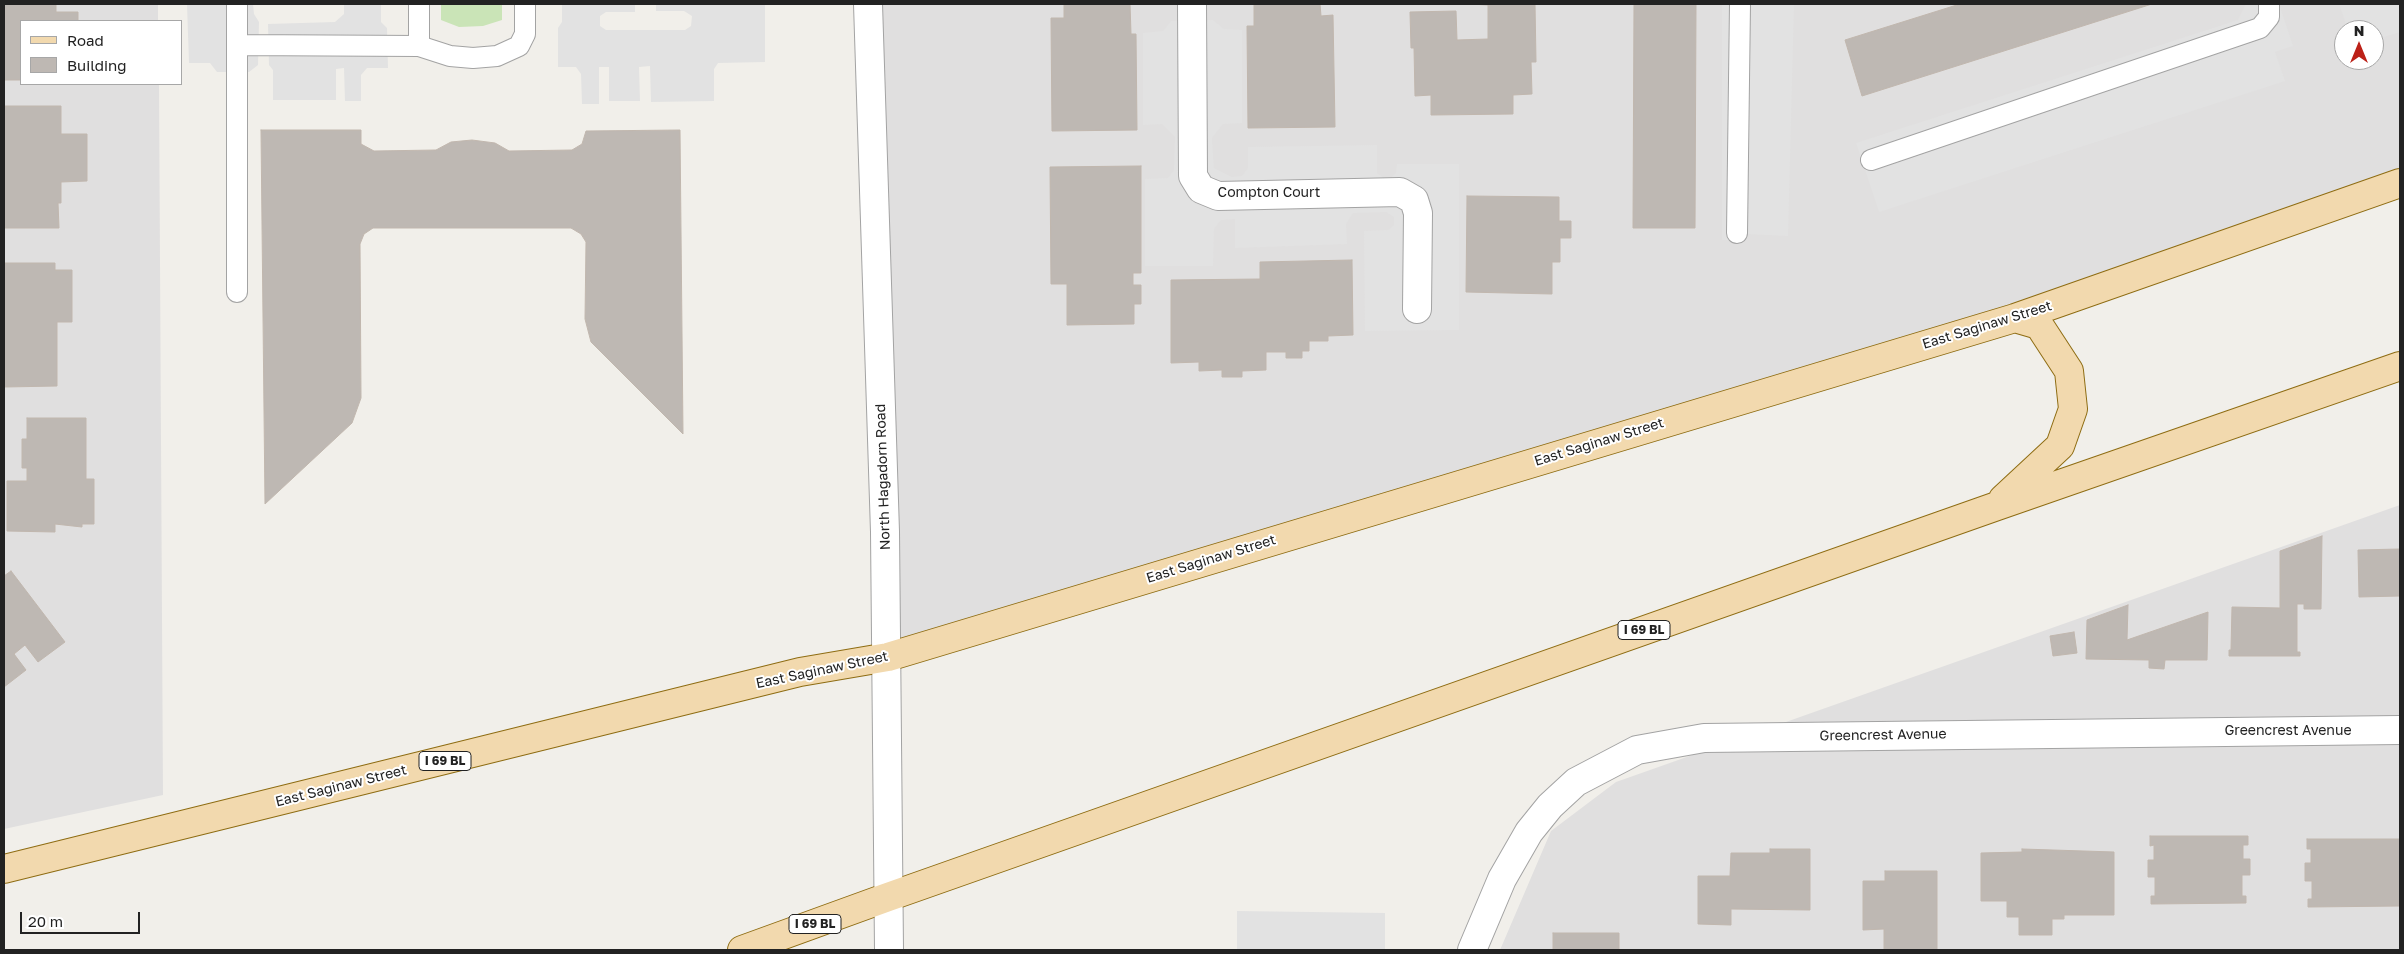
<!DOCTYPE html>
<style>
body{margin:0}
#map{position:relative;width:2404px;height:954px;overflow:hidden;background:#f1efea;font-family:"Golos Text",sans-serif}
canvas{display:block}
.frame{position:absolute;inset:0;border:5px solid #222;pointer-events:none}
.legend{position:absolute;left:20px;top:20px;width:162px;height:65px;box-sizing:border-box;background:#fff;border:1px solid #a7a7a7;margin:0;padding:6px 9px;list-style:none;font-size:15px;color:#222}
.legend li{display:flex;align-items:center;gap:10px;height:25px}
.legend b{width:25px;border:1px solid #a7a7a7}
.north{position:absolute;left:2334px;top:20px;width:50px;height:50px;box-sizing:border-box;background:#fff;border:1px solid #a7a7a7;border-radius:50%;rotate:0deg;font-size:14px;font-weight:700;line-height:20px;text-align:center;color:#222}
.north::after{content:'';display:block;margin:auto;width:18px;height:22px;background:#bc2118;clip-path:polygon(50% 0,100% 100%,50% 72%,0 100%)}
.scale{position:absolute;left:20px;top:912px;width:120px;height:22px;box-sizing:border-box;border:2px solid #222;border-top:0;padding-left:6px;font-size:15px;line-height:18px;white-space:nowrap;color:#222;-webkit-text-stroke:4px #fff;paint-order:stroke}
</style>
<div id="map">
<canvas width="2404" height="954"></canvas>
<div class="frame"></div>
<ul class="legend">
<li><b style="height:6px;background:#f2d9ae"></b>Road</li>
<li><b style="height:14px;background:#beb8b3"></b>Building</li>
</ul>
<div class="north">N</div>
<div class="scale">20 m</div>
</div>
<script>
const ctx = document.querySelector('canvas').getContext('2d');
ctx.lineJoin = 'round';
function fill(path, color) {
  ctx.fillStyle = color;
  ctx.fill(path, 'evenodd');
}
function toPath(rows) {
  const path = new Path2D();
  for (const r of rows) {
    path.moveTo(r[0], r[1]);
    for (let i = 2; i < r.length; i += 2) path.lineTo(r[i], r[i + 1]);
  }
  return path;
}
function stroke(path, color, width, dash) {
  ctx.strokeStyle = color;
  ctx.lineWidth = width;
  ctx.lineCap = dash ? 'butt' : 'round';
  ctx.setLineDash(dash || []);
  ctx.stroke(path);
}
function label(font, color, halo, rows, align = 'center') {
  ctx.font = font + ' "Golos Text",sans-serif';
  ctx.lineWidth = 4;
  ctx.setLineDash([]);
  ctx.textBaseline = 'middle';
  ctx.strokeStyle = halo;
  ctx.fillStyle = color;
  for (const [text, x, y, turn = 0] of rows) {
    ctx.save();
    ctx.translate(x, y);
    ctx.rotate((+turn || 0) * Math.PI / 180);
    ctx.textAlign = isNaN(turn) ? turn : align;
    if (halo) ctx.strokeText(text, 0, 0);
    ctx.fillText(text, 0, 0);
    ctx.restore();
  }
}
const residential = toPath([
 [4,4,158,4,158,21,21,21,21,84,159,84,163,795,4,829],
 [868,4,2400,4,2400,183,888,657],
 [2344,30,2374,30,2374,60,2344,60],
 [2400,505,2400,950,1500,950,1551,831,1616,782]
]);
const grass = toPath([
 [441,4,502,4,502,20,483,26,459,27,441,20]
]);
const parking = toPath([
 [187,4,253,4,254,14,259,22,258,65,249,72,217,72,210,63,189,63],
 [344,4,381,4,381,22,387,28,388,68,367,68,361,75,361,101,345,101,344,68,336,69,336,100,273,100,273,70,269,65,268,24,335,22,344,14],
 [562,4,635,4,635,12,606,12,600,16,600,26,606,30,685,30,691,26,692,16,684,11,656,11,656,4,765,4,765,62,718,63,714,69,714,101,651,102,650,66,639,67,640,101,609,101,609,67,599,67,599,104,582,104,581,74,576,67,558,67,558,28,562,22],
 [1722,4,1794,4,1788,236,1746,234,1740,240,1722,240],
 [2246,4,2279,4,2293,46,2275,52,2285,81,1879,212,1856,143,2238,20],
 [2339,4,2400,4,2400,32,2374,40,2374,30,2348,30],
 [1213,20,1224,29,1242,30,1242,123,1223,124,1212,138,1214,168,1232,177,1242,176,1248,168,1248,147,1377,145,1377,173,1384,178,1390,178,1396,173,1397,164,1459,164,1459,330,1365,331,1364,231,1388,230,1394,225,1394,217,1386,212,1353,213,1346,224,1347,244,1235,248,1235,219,1221,220,1214,229,1213,266,1145,266,1145,179,1168,178,1174,170,1175,137,1162,124,1143,125,1143,33,1163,31,1171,21],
 [1237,911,1385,913,1385,950,1237,950]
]);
const building = toPath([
 [4,4,56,4,56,12,78,12,78,21,21,21,21,80,4,80,4,4],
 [1064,4,1130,4,1131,34,1136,34,1137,130,1052,131,1051,18,1064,18,1064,4],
 [1254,4,1320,4,1321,16,1333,15,1335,127,1248,128,1247,26,1254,26,1254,4],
 [1470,4,1535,4,1536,62,1531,62,1532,94,1513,95,1513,114,1431,115,1431,95,1415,96,1414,48,1411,48,1410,12,1456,11,1457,40,1488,39,1488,5,1470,4],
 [1634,4,1696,4,1695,228,1633,228,1634,4],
 [1960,4,2152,4,1862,96,1845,40,1960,4],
 [4,106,61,106,61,134,87,134,87,181,61,182,61,203,58,203,59,228,4,228,4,106],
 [261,130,361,130,361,144,374,151,436,150,451,142,472,140,495,143,509,151,572,150,582,144,586,131,680,130,683,434,591,342,585,319,586,242,581,234,571,228,373,228,364,234,360,244,361,398,352,423,265,504,261,130],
 [1141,166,1141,273,1133,273,1133,285,1141,285,1141,304,1134,304,1134,324,1067,325,1067,284,1051,284,1050,167,1141,166],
 [1467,196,1559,197,1559,221,1571,221,1571,238,1560,238,1560,262,1552,262,1552,294,1466,292,1467,196],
 [1352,260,1353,335,1328,336,1328,341,1309,341,1309,351,1302,351,1302,358,1286,358,1286,352,1266,352,1266,370,1242,371,1242,377,1222,377,1222,370,1199,371,1199,362,1171,363,1171,280,1260,279,1260,262,1352,260],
 [4,263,55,263,55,270,72,270,72,322,57,322,57,386,4,387,4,263],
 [27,418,86,418,86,479,94,479,94,524,82,524,82,527,55,524,55,532,7,531,7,481,27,481,27,468,22,468,22,439,27,439,27,418],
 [2322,536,2321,609,2304,609,2304,604,2297,604,2297,652,2300,652,2300,656,2229,656,2229,650,2231,650,2232,607,2280,608,2280,551,2322,536],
 [2400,549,2400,596,2359,597,2358,550,2400,549],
 [11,571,65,642,38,662,25,645,14,654,26,670,4,687,4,576,11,571],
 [2128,605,2127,640,2208,612,2207,660,2165,660,2164,669,2149,668,2149,660,2086,659,2087,620,2128,605],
 [2074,632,2077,653,2053,656,2050,636,2074,632],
 [2150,836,2248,836,2248,845,2243,845,2243,859,2250,859,2250,875,2242,875,2242,896,2246,896,2246,903,2151,904,2151,896,2155,896,2155,877,2148,877,2148,860,2154,860,2154,845,2150,846,2150,836],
 [2307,839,2400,839,2400,906,2308,907,2308,899,2312,899,2312,881,2305,881,2305,863,2311,863,2311,849,2307,849,2307,839],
 [1770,849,1810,849,1810,910,1731,909,1731,925,1698,924,1698,876,1730,876,1731,853,1770,853,1770,849],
 [2022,849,2114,852,2114,915,2064,915,2064,919,2052,919,2052,935,2019,935,2019,917,2007,917,2007,901,1981,901,1981,853,2022,852,2022,849],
 [1885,871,1937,871,1937,950,1884,950,1884,929,1863,930,1863,881,1885,881,1885,871],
 [1553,933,1619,933,1619,950,1553,950,1553,933]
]);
const service = toPath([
 [237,4,237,45,419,46,450,56,473,58,497,56,519,46,525,34,525,4],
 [419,4,419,46],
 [237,45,237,292],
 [1871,160,2260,28,2269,17,2269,4],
 [1737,233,1740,4]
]);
const minor = toPath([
 [1192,4,1193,176,1201,189,1218,196,1400,192,1414,200,1418,213,1417,309],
 [1472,950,1502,879,1529,832,1550,806,1576,782,1637,750,1704,738,2400,730]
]);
const tertiary = toPath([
 [868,4,885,532,889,950]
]);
const primary = toPath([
 [2003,499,2060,446,2073,409,2069,371,2039,325,2015,318],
 [4,869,800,672,888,657,2015,318,2400,183],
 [742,950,888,897,1997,506,2400,366]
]);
const shields = [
 [1644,630,52],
 [445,761,52],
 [815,924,52]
];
const shieldNames = [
 ["I 69 BL",1644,630],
 ["I 69 BL",445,761],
 ["I 69 BL",815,924]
];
const streetNames = [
 ["Compton Court",1269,193],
 ["East Saginaw Street",1987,325,-17],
 ["East Saginaw Street",1599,442,-17],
 ["North Hagadorn Road",883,477,-92],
 ["East Saginaw Street",1211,559,-17],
 ["East Saginaw Street",822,670,-12],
 ["Greencrest Avenue",2288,731],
 ["Greencrest Avenue",1883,735,-1],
 ["East Saginaw Street",341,786,-14]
];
fill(residential, '#e0dfdf');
fill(grass, '#cae4b7');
fill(parking, '#e2e2e2');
fill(building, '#beb8b3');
stroke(building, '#c1b7ae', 1);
stroke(service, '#a3a3a3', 22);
stroke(minor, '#a3a3a3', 30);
stroke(tertiary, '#a3a3a3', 30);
stroke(primary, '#8e6c12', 30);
stroke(service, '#fff', 20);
stroke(minor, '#fff', 28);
stroke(tertiary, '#fff', 28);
stroke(primary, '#f2d9ae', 28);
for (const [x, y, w] of shields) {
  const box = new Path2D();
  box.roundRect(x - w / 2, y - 9.5, w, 19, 4);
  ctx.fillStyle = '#fff';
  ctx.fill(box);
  stroke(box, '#222', 1);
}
label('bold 12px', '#222', null, shieldNames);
label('14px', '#222', '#fff', streetNames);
</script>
